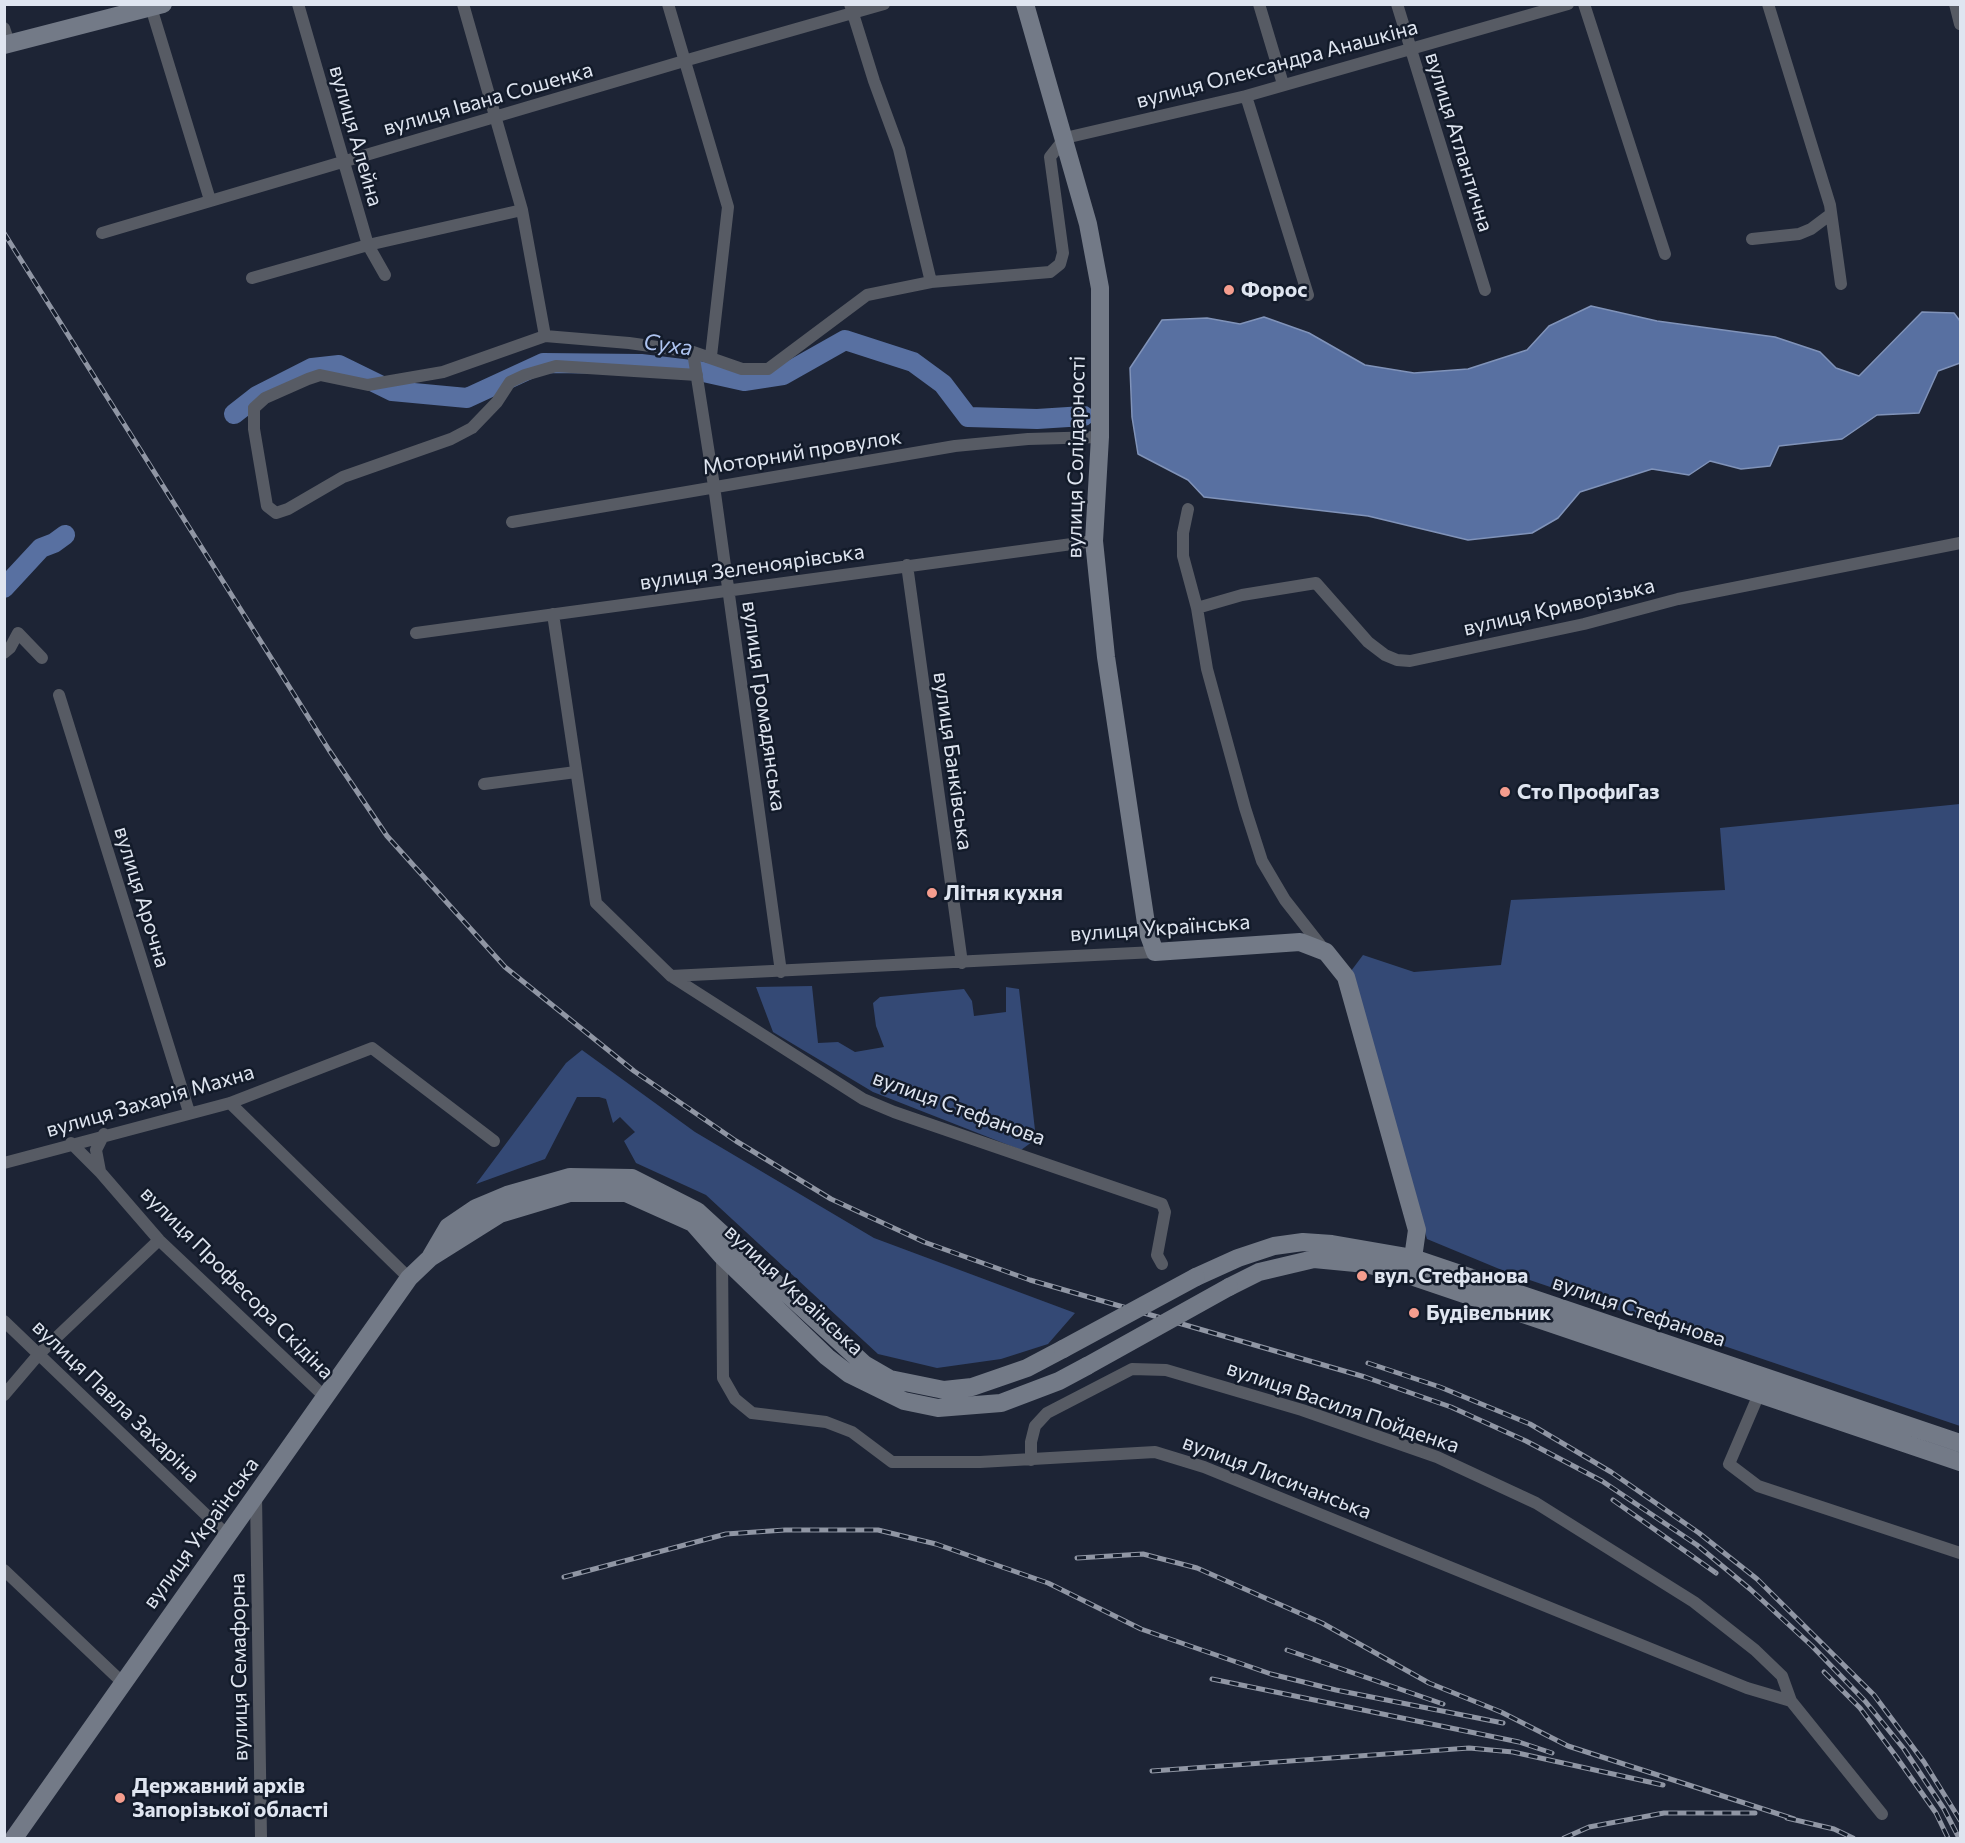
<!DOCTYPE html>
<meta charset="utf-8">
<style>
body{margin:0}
#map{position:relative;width:1965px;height:1843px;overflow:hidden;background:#1d2435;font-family:Commissioner,sans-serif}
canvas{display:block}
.frame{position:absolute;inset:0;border:6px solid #dfe5f0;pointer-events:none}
</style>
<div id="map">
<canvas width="1965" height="1843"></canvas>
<div class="frame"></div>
</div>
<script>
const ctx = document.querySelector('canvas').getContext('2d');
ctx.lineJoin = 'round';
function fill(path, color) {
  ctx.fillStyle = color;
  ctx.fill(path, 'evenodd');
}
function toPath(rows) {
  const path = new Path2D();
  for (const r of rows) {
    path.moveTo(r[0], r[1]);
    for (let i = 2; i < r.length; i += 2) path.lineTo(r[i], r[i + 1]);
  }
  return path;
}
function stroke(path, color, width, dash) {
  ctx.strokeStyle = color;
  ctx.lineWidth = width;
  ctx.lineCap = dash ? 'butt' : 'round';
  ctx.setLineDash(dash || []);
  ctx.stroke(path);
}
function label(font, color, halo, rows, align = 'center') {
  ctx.font = font + ' Commissioner,sans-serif';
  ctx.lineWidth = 5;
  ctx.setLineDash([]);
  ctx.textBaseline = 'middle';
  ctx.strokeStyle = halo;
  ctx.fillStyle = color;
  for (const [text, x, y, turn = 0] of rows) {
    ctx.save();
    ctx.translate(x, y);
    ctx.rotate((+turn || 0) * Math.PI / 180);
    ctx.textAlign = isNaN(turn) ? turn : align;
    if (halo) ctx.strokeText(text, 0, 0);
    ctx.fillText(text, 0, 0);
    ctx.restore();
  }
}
const green = toPath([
 [1960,804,1960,1426,1509,1273,1427,1239,1351,971,1363,955,1414,972,1501,965,1511,900,1725,890,1720,828],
 [812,986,818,1043,838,1042,855,1052,884,1047,876,1026,873,1003,880,997,964,989,972,1001,974,1016,1006,1012,1006,987,1019,989,1036,1139,1021,1150,873,1092,773,1032,756,987],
 [582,1050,695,1132,874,1238,1075,1313,1048,1344,1001,1359,937,1368,878,1354,706,1195,636,1163,624,1141,635,1132,620,1117,613,1123,606,1099,599,1097,577,1097,545,1159,476,1184,566,1063]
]);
const water = toPath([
 [1591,306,1657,321,1775,337,1820,352,1836,368,1859,376,1922,312,1954,313,1960,321,1960,363,1938,371,1919,413,1877,415,1842,439,1779,446,1770,466,1741,469,1710,461,1689,475,1652,469,1580,492,1558,518,1532,533,1468,540,1368,516,1204,497,1188,480,1138,454,1132,417,1130,368,1162,320,1207,318,1240,324,1264,317,1309,333,1365,365,1414,373,1468,369,1527,350,1549,326,1591,306]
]);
const river = toPath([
 [234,414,257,396,312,368,339,365,392,391,467,398,543,363,641,364,699,371,744,381,783,375,845,340,913,362,943,384,968,417,1037,419,1084,416],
 [4,588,41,548,54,543,65,535]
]);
const street = toPath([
 [150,4,210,200],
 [298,4,368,245,385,275],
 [463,4,522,210,545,336],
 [668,4,728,207,711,356],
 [850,4,874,81,899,149,931,282],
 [1259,4,1283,84],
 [1397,4,1485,290],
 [1584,4,1665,254],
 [1768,4,1830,205,1841,284],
 [1955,4,1960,24],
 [4,28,9,43],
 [1246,96,1308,295],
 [102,233,684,61,884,4],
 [1752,239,1799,234,1811,229,1831,214],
 [252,278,368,245,522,210],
 [693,352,714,486,781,972],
 [697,375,556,366,525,375,510,382,497,402,472,428,451,439,343,477,288,509,276,513,267,506,254,429,254,408,265,398,308,379,320,375,368,385,385,382,443,372,545,336,629,343,693,352,742,369,768,369,867,295,931,282,1050,272,1060,264,1063,253,1050,157,1065,138,1246,96,1568,4],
 [1188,509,1183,533,1183,556,1197,608,1207,669,1245,808,1262,861,1285,900,1325,951],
 [512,522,955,446,1028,439,1100,437],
 [907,565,962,963],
 [1197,608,1242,595,1316,583,1368,642,1385,655,1397,660,1410,661,1584,624,1678,599,1960,543],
 [553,614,596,903,671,976,863,1099,894,1112,1162,1204,1165,1212,1157,1255,1162,1264],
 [416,633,1094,541],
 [4,653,10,648,18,633,42,658],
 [59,695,189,1112],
 [484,784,576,772],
 [671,976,1155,952],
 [230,1103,409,1278],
 [71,1143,101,1173,159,1240,325,1397],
 [4,1163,230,1103,372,1048,494,1141],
 [100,1171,96,1150,104,1134],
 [722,1256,723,1378,735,1399,752,1413,826,1422,852,1432,892,1462,980,1462,1155,1452,1204,1467,1747,1688,1791,1701,1882,1814],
 [4,1321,226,1534],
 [1759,1394,1729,1464,1758,1486,1960,1553],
 [4,1395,39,1354,159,1240],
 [1031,1460,1031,1442,1035,1426,1047,1413,1132,1369,1166,1370,1302,1410,1437,1457,1536,1503,1694,1602,1755,1650,1782,1676,1791,1701],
 [256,1495,261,1838],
 [4,1570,122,1682]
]);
const secondary = toPath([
 [1025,4,1088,224,1100,288,1100,437,1094,541,1106,657,1147,930,1155,952,1300,942,1326,952,1346,977,1417,1230,1413,1258,1402,1273],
 [4,45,163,4],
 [431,1256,448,1227,476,1208,507,1195,570,1177,632,1178,697,1211,864,1364,890,1379,944,1390,972,1387,1027,1368,1063,1349],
 [1196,1277,1238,1258,1274,1246,1303,1242,1332,1244,1413,1258,1960,1443],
 [1229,1287,1259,1272,1314,1259,1366,1264,1402,1273,1960,1462],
 [14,1838,409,1278,430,1258,500,1214,570,1193,626,1193,693,1223,722,1256,827,1357,849,1374,904,1401,938,1408,1001,1403,1059,1381,1087,1366]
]);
const rail = toPath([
 [4,233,329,750,387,836,505,967,634,1071,736,1141,831,1199,924,1242,1030,1280,1365,1377,1451,1407,1526,1441,1602,1481,1697,1545,1750,1589,1812,1646,1865,1701,1904,1749,1944,1809,1959,1838],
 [1368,1363,1440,1387,1530,1424,1611,1472,1699,1533,1757,1579,1874,1695,1924,1762,1960,1820],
 [1613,1500,1716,1573],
 [1077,1558,1143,1554,1197,1568,1322,1623,1429,1683,1501,1712,1568,1746,1794,1819],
 [564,1577,726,1534,785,1530,878,1530,936,1544,1048,1583,1141,1629,1271,1674,1336,1690,1503,1723],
 [1287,1650,1443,1704],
 [1824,1672,1860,1708,1895,1755,1936,1813,1948,1838],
 [1212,1679,1519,1742,1552,1753],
 [1152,1771,1469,1748,1513,1752,1663,1785],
 [1787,1818,1834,1829,1853,1838],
 [1564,1838,1589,1827,1664,1813,1755,1813]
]);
const secondaryBridge = toPath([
 [1063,1349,1196,1277],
 [1087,1366,1229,1287]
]);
const markers = [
 [1229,290,6,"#f59d8e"],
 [1505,792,6,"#f59d8e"],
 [932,893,6,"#f59d8e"],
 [1362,1276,6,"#f59d8e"],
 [1414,1313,6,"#f59d8e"],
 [120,1798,6,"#f59d8e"]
];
const streetNames = [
 ["вулиця Олександра Анашкіна",1277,64,-15],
 ["вулиця Івана Сошенка",488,99,-16],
 ["вулиця Алейна",356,136,74],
 ["вулиця Атлантична",1459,142,73],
 ["Моторний провулок",802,452,-9],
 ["вулиця Солідарності",1076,457,-89],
 ["вулиця Зеленоярівська",752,567,-8],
 ["вулиця Криворізька",1559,607,-13],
 ["вулиця Громадянська",764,706,82],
 ["вулиця Банківська",953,761,82],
 ["вулиця Арочна",142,897,73],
 ["вулиця Українська",1160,928,-4],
 ["вулиця Захарія Махна",150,1101,-16],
 ["вулиця Стефанова",959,1108,20],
 ["вулиця Професора Скідіна",237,1283,45],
 ["вулиця Українська",794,1290,43],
 ["вулиця Стефанова",1639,1311,19],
 ["вулиця Павла Захаріна",116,1401,44],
 ["вулиця Василя Пойденка",1343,1407,19],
 ["вулиця Лисичанська",1277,1477,21],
 ["вулиця Українська",201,1533,-54],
 ["вулиця Семафорна",239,1667,-91]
];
const poiNames = [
 ["Форос",1241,290],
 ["Сто ПрофиГаз",1517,792],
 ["Літня кухня",944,893],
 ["вул. Стефанова",1374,1276],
 ["Будівельник",1426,1313],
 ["Державний архів",132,1786],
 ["Запорізької області",132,1810]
];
const waterNames = [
 ["Суха",668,345,8]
];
fill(green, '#344975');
fill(water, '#5870a1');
stroke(water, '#8093b9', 1.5);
stroke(river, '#5870a1', 20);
stroke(street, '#575b64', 12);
stroke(secondary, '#737a87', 18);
stroke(rail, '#9096a4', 5);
stroke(rail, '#131b2a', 3, [9]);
stroke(secondaryBridge, '#737a87', 18);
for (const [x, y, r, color] of markers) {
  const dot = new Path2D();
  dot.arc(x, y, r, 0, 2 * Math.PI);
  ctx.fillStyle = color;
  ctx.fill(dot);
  stroke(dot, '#131b2a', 2);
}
label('21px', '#dfe5f0', '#131b2a', streetNames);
label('bold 21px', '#dfe5f0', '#131b2a', poiNames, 'left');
label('italic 22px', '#aec4f1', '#131b2a', waterNames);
</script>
